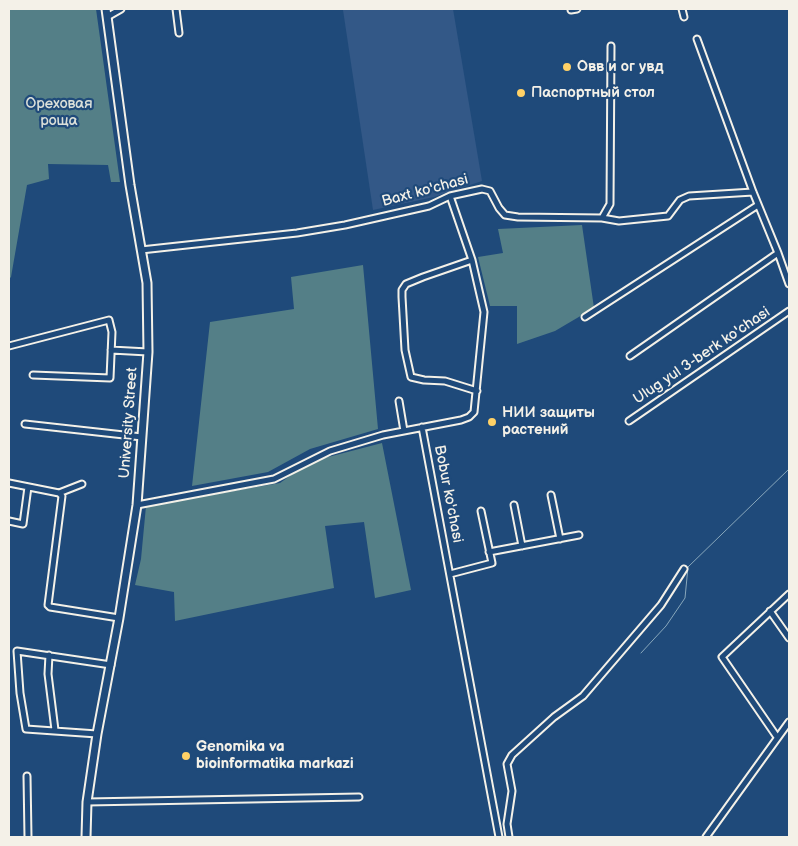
<!DOCTYPE html>
<meta charset="utf-8">
<style>
body{margin:0}
#map{position:relative;width:798px;height:846px;overflow:hidden;background:#1f4a7a;font-family:"Balsamiq Sans",sans-serif}
canvas{display:block}
.frame{position:absolute;inset:0;border:10px solid #f4f1e8;pointer-events:none}
</style>
<div id="map">
<canvas width="798" height="846"></canvas>
<div class="frame"></div>
</div>
<script>
const ctx = document.querySelector('canvas').getContext('2d');
ctx.lineJoin = 'round';
function fill(path, color) {
  ctx.fillStyle = color;
  ctx.fill(path, 'evenodd');
}
function toPath(rows) {
  const path = new Path2D();
  for (const r of rows) {
    path.moveTo(r[0], r[1]);
    for (let i = 2; i < r.length; i += 2) path.lineTo(r[i], r[i + 1]);
  }
  return path;
}
function stroke(path, color, width, dash) {
  ctx.strokeStyle = color;
  ctx.lineWidth = width;
  ctx.lineCap = dash ? 'butt' : 'round';
  ctx.setLineDash(dash || []);
  ctx.stroke(path);
}
function label(font, color, halo, rows, align = 'center') {
  ctx.font = font + ' "Balsamiq Sans",sans-serif';
  ctx.lineWidth = 4.5;
  ctx.setLineDash([]);
  ctx.textBaseline = 'middle';
  ctx.strokeStyle = halo;
  ctx.fillStyle = color;
  for (const [text, x, y, turn = 0] of rows) {
    ctx.save();
    ctx.translate(x, y);
    ctx.rotate((+turn || 0) * Math.PI / 180);
    ctx.textAlign = isNaN(turn) ? turn : align;
    if (halo) ctx.strokeText(text, 0, 0);
    ctx.fillText(text, 0, 0);
    ctx.restore();
  }
}
const built = toPath([
 [349,9,453,9,482,181,434,197,373,210,343,10]
]);
const green = toPath([
 [9,9,96,9,120,182,111,182,108,165,48,164,49,179,27,185,11,277,9,279],
 [582,225,594,308,555,331,517,344,517,306,490,306,478,257,503,253,498,229],
 [363,265,378,429,310,449,268,472,192,486,210,322,294,309,291,277],
 [382,443,411,590,375,598,364,522,325,526,334,588,175,621,174,592,135,585,141,559,146,506,280,483,309,462]
]);
const stream = toPath([
 [641,653,666,626,685,598,688,567,789,469]
]);
const street = toPath([
 [176,9,179,33],
 [571,9,571,10,577,9],
 [682,9,684,17],
 [107,17,121,9],
 [697,39,753,192,778,253,789,284],
 [602,218,610,204,611,46],
 [141,250,297,233,345,225,429,206,450,196,482,189,490,191,499,208,505,215,518,217,602,218,619,221,668,216,680,200,689,196,753,192],
 [472,260,423,277,406,284,402,290,402,297,405,350,411,377,424,380,445,381,477,391],
 [585,317,758,205],
 [9,346,109,320,112,332,110,378,33,375],
 [111,350,148,352],
 [630,356,778,253],
 [399,401,404,431],
 [629,421,789,311],
 [25,424,142,437],
 [422,427,499,837],
 [9,483,59,493,62,496,48,605,50,607,119,618],
 [59,493,82,484],
 [551,495,560,539],
 [137,505,274,479,330,451,383,435,461,420,469,417,474,412,484,312,472,260,450,196],
 [514,505,522,546],
 [9,521,23,524,28,487],
 [489,552,579,535],
 [450,574,492,563,481,511],
 [770,611,789,638],
 [49,655,48,674,55,730],
 [97,734,26,729,20,693,17,651,111,665],
 [777,737,722,657,789,594],
 [27,776,28,837],
 [87,802,359,797],
 [509,837,507,824,512,791,507,764,512,755,554,717,583,696,661,605,684,569],
 [706,837,789,722]
]);
const secondary = toPath([
 [86,837,87,802,97,734,119,618,137,505,148,352,147,283,130,185,106,9]
]);
const markers = [
 [567,67,5,"#ffd166"],
 [521,93,5,"#ffd166"],
 [492,422,5,"#ffd166"],
 [186,756,5,"#ffd166"]
];
const poiNames = [
 ["Овв и ог увд",577,67],
 ["Паспортный стол",531,93],
 ["НИИ защиты",502,413],
 ["растений",502,430],
 ["Genomika va",196,747],
 ["bioinformatika markazi",196,764]
];
const parkNames = [
 ["Ореховая",59,104],
 ["роща",59,121]
];
const streetNames = [
 ["Baxt ko'chasi",425,191,-15],
 ["Ulug yul 3-berk ko'chasi",702,356,-34],
 ["University Street",129,423,-86],
 ["Bobur ko'chasi",448,494,79]
];
fill(built, '#335887');
fill(green, '#547f87');
stroke(stream, '#88a7bb', 1);
stroke(street, '#f4f1e8', 9);
stroke(secondary, '#f4f1e8', 11);
stroke(street, '#1f4a7a', 5);
stroke(secondary, '#1f4a7a', 7);
for (const [x, y, r, color] of markers) {
  const dot = new Path2D();
  dot.arc(x, y, r, 0, 2 * Math.PI);
  ctx.fillStyle = color;
  ctx.fill(dot);
  stroke(dot, '#1f4a7a', 2);
}
label('bold 15px', '#f4f1e8', '#1f4a7a', poiNames, 'left');
label('15px', '#dce0d9', '#1f4a7a', parkNames);
label('15px', '#f4f1e8', '#1f4a7a', streetNames);
</script>
